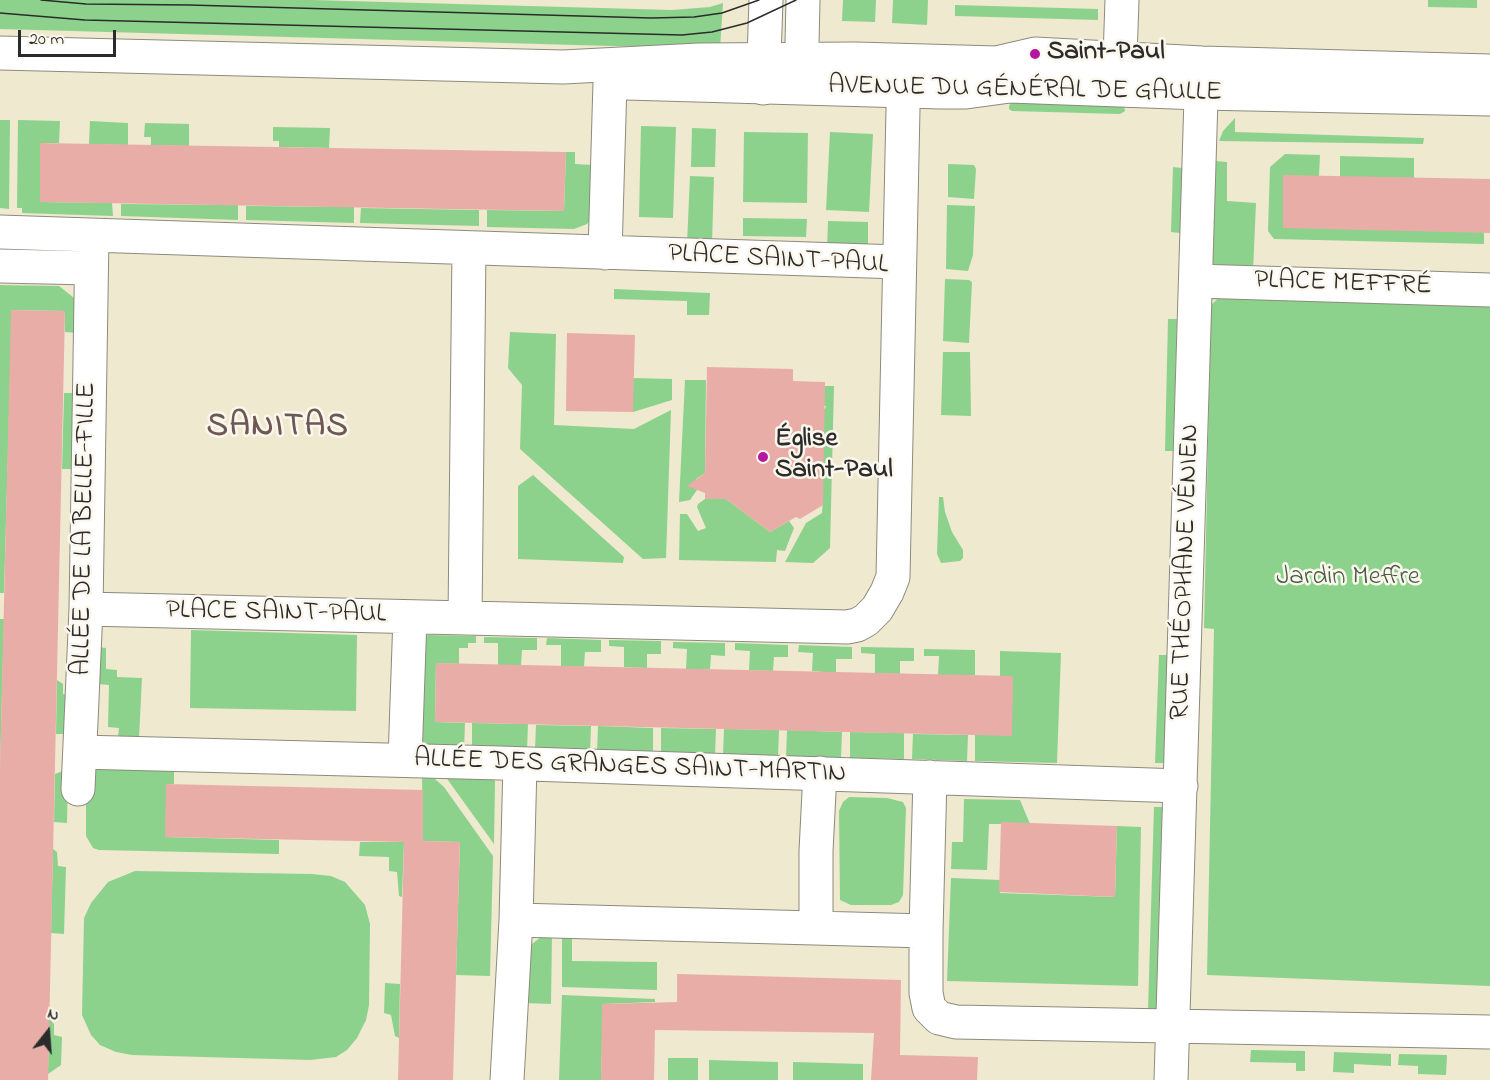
<!DOCTYPE html>
<meta charset="utf-8">
<style>
body{margin:0}
#map{position:relative;width:1490px;height:1080px;overflow:hidden;background:#efe9cf;font-family:"Indie Flower",sans-serif}
canvas{display:block}
.north{position:absolute;left:18px;top:1002px;width:60px;height:60px;-webkit-text-stroke:4px #fbf7ec;paint-order:stroke;rotate:17deg;font-size:16px;font-weight:700;line-height:24px;text-align:center;color:#2b2b2b}
.north::after{content:'';display:block;margin:auto;width:21px;height:27px;background:#2b2b2b;clip-path:polygon(50% 0,100% 100%,50% 72%,0 100%)}
.scale{position:absolute;left:18px;top:30px;width:98px;height:27px;box-sizing:border-box;border:3px solid #2b2b2b;border-top:0;padding-left:8px;font-size:18px;line-height:21px;white-space:nowrap;color:#2b2b2b;-webkit-text-stroke:4px #fbf7ec;paint-order:stroke}
</style>
<div id="map">
<canvas width="1490" height="1080"></canvas>
<div class="north">N</div>
<div class="scale">20 m</div>
</div>
<script>
const ctx = document.querySelector('canvas').getContext('2d');
ctx.lineJoin = 'round';
function fill(path, color) {
  ctx.fillStyle = color;
  ctx.fill(path, 'evenodd');
}
function toPath(rows) {
  const path = new Path2D();
  for (const r of rows) {
    path.moveTo(r[0], r[1]);
    for (let i = 2; i < r.length; i += 2) path.lineTo(r[i], r[i + 1]);
  }
  return path;
}
function stroke(path, color, width, dash) {
  ctx.strokeStyle = color;
  ctx.lineWidth = width;
  ctx.lineCap = dash ? 'butt' : 'round';
  ctx.setLineDash(dash || []);
  ctx.stroke(path);
}
function label(font, color, halo, rows, align = 'center') {
  ctx.font = font + ' "Indie Flower",sans-serif';
  ctx.lineWidth = 5;
  ctx.setLineDash([]);
  ctx.textBaseline = 'middle';
  ctx.strokeStyle = halo;
  ctx.fillStyle = color;
  for (const [text, x, y, turn = 0] of rows) {
    ctx.save();
    ctx.translate(x, y);
    ctx.rotate((+turn || 0) * Math.PI / 180);
    ctx.textAlign = isNaN(turn) ? turn : align;
    if (halo) ctx.strokeText(text, 0, 0);
    ctx.fillText(text, 0, 0);
    ctx.restore();
  }
}
const green = toPath([
 [0,0,313,0,672,10,710,7,723,3,720,49,0,29],
 [843,0,876,0,875,22,842,21],
 [893,0,928,0,927,25,892,23],
 [1428,0,1477,0,1477,8,1428,7],
 [955,5,1098,9,1098,20,955,16],
 [1011,102,1124,106,1125,111,1120,114,1012,111,1009,109,1009,106],
 [1235,118,1235,132,1424,138,1423,144,1219,141,1223,131],
 [0,120,10,120,9,209,0,208],
 [18,120,60,121,59,143,40,143,40,202,112,203,113,216,22,213,22,208,17,208],
 [90,121,128,123,128,145,89,144],
 [145,123,189,124,189,146,151,145,151,137,144,137],
 [641,126,676,127,673,218,639,217],
 [273,127,330,128,329,148,279,147,279,141,273,141],
 [692,128,716,129,715,167,691,167],
 [744,132,808,133,807,203,743,202],
 [830,132,873,134,869,212,826,210],
 [566,152,575,152,575,164,594,165,591,220,587,224,574,229,487,227,487,210,564,211],
 [1285,154,1320,155,1319,176,1484,233,1484,244,1274,239,1268,231,1270,167],
 [1340,156,1414,158,1414,178,1340,177],
 [1216,161,1227,162,1227,201,1256,203,1253,271,1212,269],
 [948,164,974,165,976,169,974,199,948,197],
 [1173,167,1182,168,1180,233,1171,232],
 [690,176,714,177,712,244,687,244],
 [121,204,238,205,238,220,121,216],
 [947,205,975,206,973,255,968,271,946,269],
 [246,206,354,207,354,223,246,220],
 [361,208,479,210,479,226,360,223],
 [743,218,807,219,806,237,743,236],
 [828,221,868,222,868,250,827,249],
 [945,279,969,280,972,282,969,343,943,341],
 [0,285,59,286,78,301,77,333,65,332,65,311,12,310,4,593,0,593],
 [614,289,710,293,709,315,687,315,687,301,614,299],
 [1226,291,1490,301,1490,986,1207,975,1214,629,1204,628,1211,305],
 [1168,319,1177,319,1173,451,1165,451],
 [510,332,556,334,554,425,634,429,671,410,666,558,643,559,520,449,522,385,508,368],
 [943,352,970,352,971,416,941,415],
 [633,378,672,379,672,400,633,412],
 [685,380,706,380,705,473,696,479,697,490,690,500,679,502],
 [820,386,834,386,830,548,813,563,785,562,806,523,822,513,823,499,819,498,818,479,824,479,824,476,820,408,825,409,826,406,821,405],
 [64,393,76,393,74,469,62,469],
 [533,475,624,557,623,563,518,559,518,486],
 [939,497,943,497,945,512,952,532,963,550,963,558,960,561,941,563,937,554],
 [705,499,726,499,770,532,789,521,794,528,785,551,777,550,776,562,679,560,680,514,687,514,698,531,706,528,697,507,698,504],
 [0,619,4,619,0,769],
 [191,630,357,635,356,711,190,708],
 [429,635,476,636,476,643,468,643,468,648,459,648,459,664,436,663,435,722,465,723,464,749,422,746,424,636],
 [484,637,537,638,537,650,522,650,521,665,498,665,498,643,484,643],
 [547,638,601,640,601,652,585,652,584,667,561,666,561,645,546,645],
 [609,640,661,641,661,654,647,654,647,668,624,667,624,647,609,646],
 [673,642,725,643,725,656,711,655,710,669,686,669,687,649,673,648],
 [735,643,788,645,788,657,774,657,773,671,749,670,750,651,735,650],
 [799,645,852,647,852,659,836,659,836,673,812,671,813,653,798,652],
 [99,647,106,648,106,669,117,670,117,677,142,678,139,738,118,737,119,728,108,727,109,685,97,684],
 [861,647,914,648,914,661,900,661,900,674,875,673,875,654,861,653],
 [924,649,975,650,975,675,938,675,939,656,924,656],
 [1000,651,1061,653,1057,763,975,761,975,735,1000,676],
 [1159,655,1168,655,1165,763,1155,763],
 [57,680,63,684,63,694,69,695,68,734,56,734],
 [472,723,528,724,527,750,472,749],
 [536,725,591,726,590,752,535,750],
 [598,726,653,728,653,753,597,752],
 [661,728,716,729,715,755,661,753],
 [724,729,779,730,778,756,723,755],
 [787,730,842,732,841,758,786,756],
 [850,732,904,733,904,759,850,758],
 [913,734,968,735,967,761,912,759],
 [96,768,174,768,174,784,166,784,166,837,279,840,279,854,99,850,93,848,86,836,86,779],
 [68,769,67,823,54,822,55,774],
 [422,775,435,779,444,787,493,856,490,976,456,975,460,842,423,841],
 [445,776,492,778,495,781,494,844],
 [849,797,887,798,903,802,906,808,903,895,899,902,891,905,851,905,840,900,839,811,843,802],
 [964,799,1020,800,1030,824,989,824,987,870,951,869,952,842,963,842],
 [1154,807,1164,807,1158,1012,1148,1011],
 [1117,826,1141,827,1138,986,947,981,951,878,1000,880,1000,893,1115,897],
 [360,842,404,842,402,897,399,896,397,872,389,871,389,857,359,856],
 [53,849,57,852,58,866,66,867,64,934,51,933],
 [135,871,312,874,331,876,345,882,365,905,370,924,369,1005,366,1020,357,1038,347,1050,336,1057,310,1060,132,1055,116,1052,100,1045,91,1035,82,1015,84,918,91,903,108,882],
 [552,934,551,1004,523,1003,528,955,531,945,543,935],
 [562,934,572,934,572,961,657,962,657,990,562,987],
 [385,983,400,984,399,1038,395,1036,391,1015,384,1013],
 [562,995,655,999,655,1002,603,1004,601,1080,559,1080],
 [49,1018,54,1024,54,1035,62,1037,61,1065,48,1074],
 [1251,1050,1305,1051,1305,1071,1296,1071,1296,1063,1250,1062],
 [1334,1052,1391,1054,1391,1066,1354,1064,1354,1073,1333,1072],
 [1399,1054,1447,1055,1446,1075,1418,1074,1418,1066,1398,1065],
 [668,1058,698,1058,698,1080,668,1080],
 [709,1060,778,1062,778,1080,709,1080],
 [793,1062,863,1064,863,1080,793,1080]
]);
const building = toPath([
 [40,143,566,152,564,211,40,202],
 [1283,175,1490,179,1490,233,1283,228],
 [11,310,65,311,48,1080,0,1080,0,769],
 [567,333,635,335,633,412,566,411],
 [707,367,793,369,793,381,825,382,823,505,800,519,796,517,770,532,726,499,705,499,705,493,687,486,705,473],
 [436,663,1013,676,1012,736,435,722],
 [166,784,423,790,423,841,460,842,453,1080,398,1080,404,842,165,837],
 [1001,822,1117,826,1115,897,999,892],
 [677,974,901,980,900,1055,978,1057,977,1080,871,1080,874,1033,655,1030,654,1080,601,1080,602,1004,677,1002]
]);
const minor = toPath([
 [1120,58,1122,0],
 [801,87,803,0],
 [763,88,766,0],
 [0,232,899,262],
 [605,253,610,82],
 [0,266,91,268],
 [1196,281,1490,290],
 [86,609,847,627,857,625,866,620,877,609,887,592,893,577,904,62],
 [465,618,469,248],
 [80,752,500,763,1181,786],
 [405,760,410,617],
 [78,789,86,609,92,236],
 [516,920,926,931,926,993,929,1008,939,1018,956,1022,1490,1032],
 [816,928,816,851,820,773],
 [926,931,930,777],
 [507,1080,516,920,520,764],
 [1171,1080,1202,65]
]);
const major = toPath([
 [0,53,563,67,699,60,856,59,996,63,1035,54,1202,63,1490,71],
 [626,83,942,92,966,92,1010,86,1201,93,1490,99]
]);
const tram = toPath([
 [41,0,86,4,189,5,651,18,694,17,722,13,759,0],
 [0,13,85,20,682,35,712,32,747,23,796,0]
]);
const markers = [
 [1035,54,6,"#b5179e"],
 [763,457,6,"#b5179e"]
];
const poiNames = [
 ["Saint-Paul",1047,54],
 ["Église",775,441],
 ["Saint-Paul",775,472]
];
const streetNames = [
 ["AVENUE DU GÉNÉRAL DE GAULLE",1025,91,1],
 ["PLACE SAINT-PAUL",778,261,3],
 ["PLACE MEFFRÉ",1343,285,2],
 ["ALLÉE DE LA BELLE-FILLE",86,529,-89],
 ["RUE THÉOPHANE VÉNIEN",1187,572,-88],
 ["PLACE SAINT-PAUL",276,614,1],
 ["ALLÉE DES GRANGES SAINT-MARTIN",630,768,2]
];
const parkNames = [
 ["Jardin Meffre",1348,579]
];
const districtNames = [
 ["SANITAS",278,429]
];
fill(green, '#8cd28c');
fill(building, '#e9ada7');
stroke(minor, '#8d8a7d', 35);
stroke(major, '#8d8a7d', 35);
stroke(minor, '#fff', 33);
stroke(major, '#fff', 33);
stroke(tram, '#2b2b2b', 1.5);
for (const [x, y, r, color] of markers) {
  const dot = new Path2D();
  dot.arc(x, y, r, 0, 2 * Math.PI);
  ctx.fillStyle = color;
  ctx.fill(dot);
  stroke(dot, '#fbf7ec', 2);
}
label('bold 27px', '#2b2b2b', '#fbf7ec', poiNames, 'left');
label('27px', '#2b2b2b', '#fbf7ec', streetNames);
label('27px', '#485d48', '#fbf7ec', parkNames);
ctx.letterSpacing = '1.5px';
label('bold 33px', '#6e5856', '#fbf7ec', districtNames);
ctx.letterSpacing = '0px';
</script>
